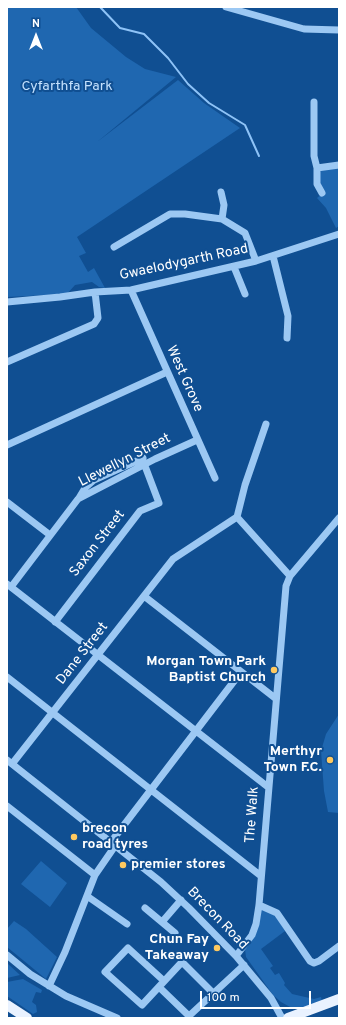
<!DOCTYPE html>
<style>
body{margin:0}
#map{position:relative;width:346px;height:1025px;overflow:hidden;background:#104f92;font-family:Overpass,sans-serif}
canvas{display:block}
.frame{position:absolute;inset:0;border:8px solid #fff;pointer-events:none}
.north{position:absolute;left:16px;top:16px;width:40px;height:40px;-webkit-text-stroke:3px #104f92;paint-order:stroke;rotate:0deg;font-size:11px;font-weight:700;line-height:16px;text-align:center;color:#fff}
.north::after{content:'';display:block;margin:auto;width:14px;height:18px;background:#fff;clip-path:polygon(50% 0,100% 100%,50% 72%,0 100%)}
.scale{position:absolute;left:200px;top:991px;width:111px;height:18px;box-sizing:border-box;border:2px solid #fff;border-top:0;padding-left:5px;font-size:12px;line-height:14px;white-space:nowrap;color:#fff;-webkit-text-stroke:3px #104f92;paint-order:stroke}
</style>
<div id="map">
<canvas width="346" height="1025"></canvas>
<div class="frame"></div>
<div class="north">N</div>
<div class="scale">100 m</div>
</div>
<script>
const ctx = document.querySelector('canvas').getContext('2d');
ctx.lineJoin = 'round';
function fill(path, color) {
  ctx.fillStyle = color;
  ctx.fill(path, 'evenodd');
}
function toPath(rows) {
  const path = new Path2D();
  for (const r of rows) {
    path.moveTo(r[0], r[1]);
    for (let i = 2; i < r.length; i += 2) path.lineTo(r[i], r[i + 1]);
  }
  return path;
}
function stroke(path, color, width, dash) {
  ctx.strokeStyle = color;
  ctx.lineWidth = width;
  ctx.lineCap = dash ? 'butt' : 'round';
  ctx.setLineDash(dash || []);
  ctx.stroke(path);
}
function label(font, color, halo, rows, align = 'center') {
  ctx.font = font + ' Overpass,sans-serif';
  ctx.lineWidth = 4;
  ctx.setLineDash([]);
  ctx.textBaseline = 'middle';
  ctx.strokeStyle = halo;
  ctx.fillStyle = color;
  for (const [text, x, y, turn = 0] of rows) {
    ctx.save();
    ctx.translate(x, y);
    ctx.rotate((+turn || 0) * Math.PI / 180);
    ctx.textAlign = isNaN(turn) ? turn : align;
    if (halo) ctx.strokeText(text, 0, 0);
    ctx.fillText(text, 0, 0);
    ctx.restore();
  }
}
const green = toPath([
 [7,7,76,7,91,28,126,57,145,69,176,77,97,142,178,80,204,103,240,128,77,237,86,253,79,256,88,272,94,268,105,288,99,287,92,282,75,285,67,294,7,297],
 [339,167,339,226,336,228,326,208,317,198,324,192,319,184,319,172,322,170],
 [339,714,339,813,328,812,324,791,321,751,326,734],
 [41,861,67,883,50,907,21,884],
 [261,909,276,915,285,931,261,949,273,966,270,968,275,975,279,973,285,983,284,985,292,994,314,999,321,997,322,1001,307,1008,292,1008,281,1002,273,995,246,957,245,949],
 [14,921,26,929,57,957,46,979,7,947,7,929],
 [7,963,20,975,7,978],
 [23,979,42,990,41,993,36,992,32,1002,36,1005,37,1012,33,1014,7,996,7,982]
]);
const stream = toPath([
 [100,7,120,28,144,34,168,58,188,84,209,103,245,125,259,156]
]);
const minor = toPath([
 [226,7,304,29,339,30],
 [314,102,314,156,317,168,317,184,322,193],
 [317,168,339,165],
 [221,192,224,205,222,219,245,233,256,261],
 [114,247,170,214,185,214,222,219],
 [273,256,288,316,287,338],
 [234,267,245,294],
 [131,290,215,478],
 [7,302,60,297,95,292,131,290,256,261,339,234],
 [7,362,94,324,98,318,95,292],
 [7,445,167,372],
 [79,498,85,488,94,480,143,458],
 [7,502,50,535],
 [237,517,245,485,266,424],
 [237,517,290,576],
 [7,584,268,787],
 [11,587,78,499,155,459,197,440],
 [144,596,275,698],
 [55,622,140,511,159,503,145,466],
 [7,677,261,876],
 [7,760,161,882,189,908,236,956,271,998,282,1018],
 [12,764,173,559,237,517],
 [7,806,95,875],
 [111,842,241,672],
 [87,896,127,924],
 [259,905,277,913,310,961,314,963,319,961,339,946],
 [145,908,175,933],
 [162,922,181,900],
 [7,955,30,974,66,996,117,1018],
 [236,956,252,935,256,924,259,905,286,586,290,576,339,518],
 [164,981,128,948,105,972,142,1005,182,962,214,994],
 [49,986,65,952,95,875,115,846],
 [159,987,189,1016,244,965]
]);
const major = toPath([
 [7,1005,27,1018],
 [288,1018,339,999]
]);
const markers = [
 [274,670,4,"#ffc95f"],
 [330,760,4,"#ffc95f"],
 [74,837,4,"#ffc95f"],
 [123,865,4,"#ffc95f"],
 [217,948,4,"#ffc95f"]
];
const parkNames = [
 ["Cyfarthfa Park",67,87]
];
const streetNames = [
 ["Gwaelodygarth Road",184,263,-12],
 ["West Grove",184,379,66],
 ["Llewellyn Street",125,461,-27],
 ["Saxon Street",98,544,-52],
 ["Dane Street",83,654,-52],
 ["The Walk",253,815,-86],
 ["Brecon Road",217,919,46]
];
const poiNames = [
 ["Morgan Town Park",266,662],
 ["Baptist Church",266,678],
 ["Merthyr",322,752],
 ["Town F.C.",322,768],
 ["brecon",82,829,"left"],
 ["road tyres",82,845,"left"],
 ["premier stores",131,865,"left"],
 ["Chun Fay",209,940],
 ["Takeaway",209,956]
];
fill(green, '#1f67b0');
stroke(stream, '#8ec3f7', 2);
stroke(minor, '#9cc8f3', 7);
stroke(major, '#e9f2ff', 10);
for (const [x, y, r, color] of markers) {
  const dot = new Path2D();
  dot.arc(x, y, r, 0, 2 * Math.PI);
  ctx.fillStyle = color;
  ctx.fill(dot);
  stroke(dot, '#104f92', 1.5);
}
label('14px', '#c4e1fe', '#104f92', parkNames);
label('14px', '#fff', '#104f92', streetNames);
label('bold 14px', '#fff', '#104f92', poiNames, 'right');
</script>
